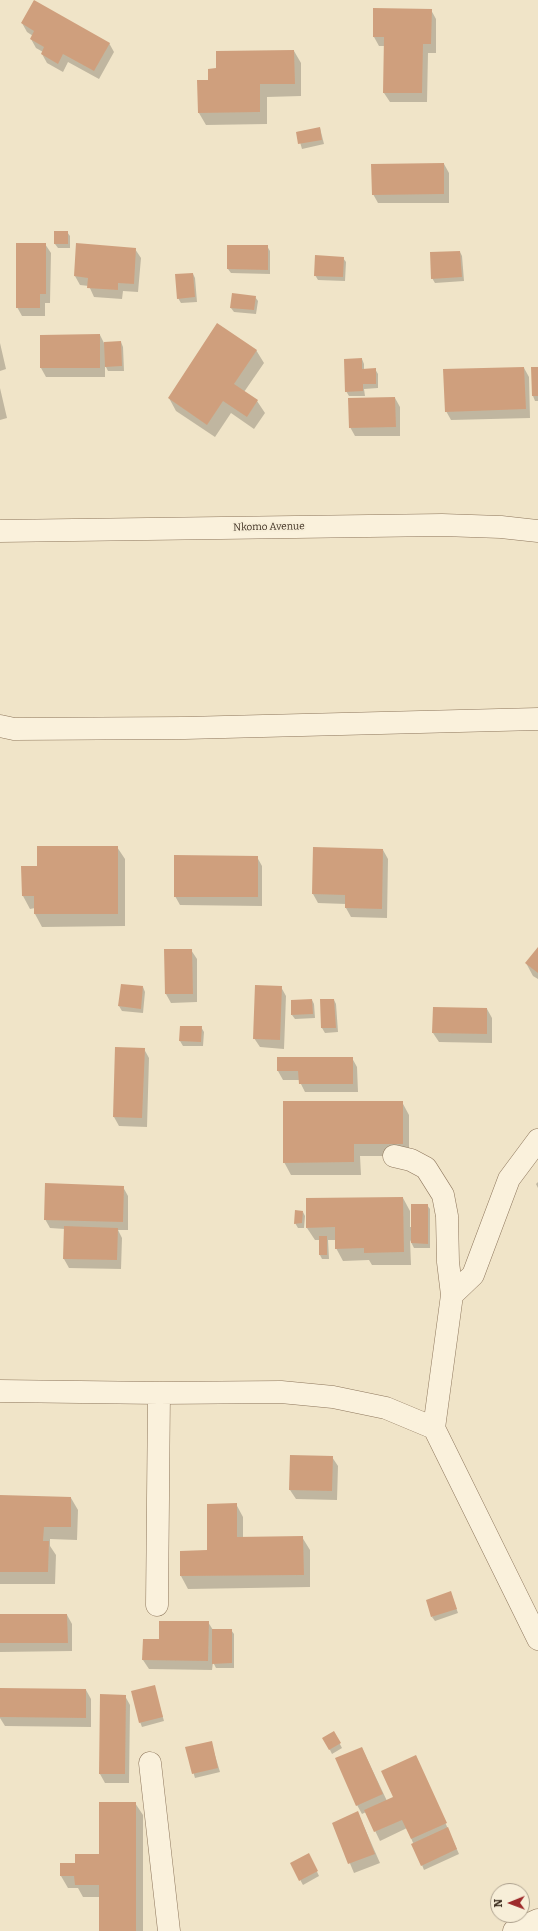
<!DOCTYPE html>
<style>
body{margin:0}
#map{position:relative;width:538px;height:1931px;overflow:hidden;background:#f0e4c8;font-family:Bitter,serif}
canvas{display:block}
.north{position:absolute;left:490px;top:1883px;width:40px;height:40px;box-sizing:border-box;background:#f7eed8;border:1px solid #ada18e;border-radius:50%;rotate:269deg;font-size:11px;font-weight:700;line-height:16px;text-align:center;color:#3d2e20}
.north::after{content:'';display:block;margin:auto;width:14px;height:18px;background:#9e2a2b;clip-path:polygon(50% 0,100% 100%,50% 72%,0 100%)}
</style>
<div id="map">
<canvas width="538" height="1931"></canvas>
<div class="north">N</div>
</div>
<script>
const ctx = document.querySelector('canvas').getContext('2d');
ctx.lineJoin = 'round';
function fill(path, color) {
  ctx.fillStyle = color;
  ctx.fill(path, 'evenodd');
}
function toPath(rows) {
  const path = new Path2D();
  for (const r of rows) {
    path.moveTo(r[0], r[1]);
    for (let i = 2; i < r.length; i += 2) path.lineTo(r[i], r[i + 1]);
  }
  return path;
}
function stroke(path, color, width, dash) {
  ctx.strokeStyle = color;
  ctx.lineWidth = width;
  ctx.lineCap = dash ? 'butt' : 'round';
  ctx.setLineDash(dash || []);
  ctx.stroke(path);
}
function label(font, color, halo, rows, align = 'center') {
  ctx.font = font + ' Bitter,serif';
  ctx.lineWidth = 4;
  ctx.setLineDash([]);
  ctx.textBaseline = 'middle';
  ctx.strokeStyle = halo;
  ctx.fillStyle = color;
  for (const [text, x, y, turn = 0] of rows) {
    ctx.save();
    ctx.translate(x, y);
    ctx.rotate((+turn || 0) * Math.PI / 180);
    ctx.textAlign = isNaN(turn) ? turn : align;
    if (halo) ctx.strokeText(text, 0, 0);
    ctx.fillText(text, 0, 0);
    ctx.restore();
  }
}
const shadow = toPath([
 [431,10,436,19,436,53,428,53,427,102,390,102,384,93,385,46,379,46,374,37],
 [22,23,109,43,114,52,99,79,68,62,63,72,47,63,42,54,43,52,36,48,31,39,33,36,27,32],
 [294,51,301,63,301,96,267,97,267,124,206,125,199,113,209,81,217,69],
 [320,128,324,144,302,149,297,132],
 [444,164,449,173,449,203,378,203,373,194],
 [67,232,70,236,70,248,58,248,55,244],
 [45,244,51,253,50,303,45,303,45,316,22,316,17,307],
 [77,244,135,249,141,258,138,292,123,291,122,299,94,297,89,286,80,285,75,276],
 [267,246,270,251,270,274,231,273,228,269],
 [460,252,462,256,464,281,435,283,432,278],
 [343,258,346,262,345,281,318,280,315,275],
 [193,274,195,278,197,302,181,303,178,298],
 [255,297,258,301,256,314,234,312,231,308],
 [100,335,104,343,121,342,123,347,124,371,108,371,105,365,105,377,46,377,41,368,41,336],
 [0,343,6,369,0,371],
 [256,350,264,363,244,392,257,401,265,413,254,429,231,413,215,437,176,411,169,398],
 [362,359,364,364,364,370,375,369,378,374,378,388,364,389,365,396,349,396,346,391],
 [524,368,529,377,530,418,451,420,446,411],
 [532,368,538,368,538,401,535,401,533,396],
 [0,388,7,418,0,420],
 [395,398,400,407,400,436,355,436,350,427],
 [117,847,125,859,125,926,42,927,35,914,35,908,30,909,23,896,22,867,38,867],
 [383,850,388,859,387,918,351,917,346,908,346,904,318,903,313,894],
 [257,857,262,866,262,906,180,905,175,896],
 [538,948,538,979,533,976,526,963],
 [191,950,197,959,197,1002,171,1003,166,994],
 [143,987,145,992,143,1013,122,1011,119,1006],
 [281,987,286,996,284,1049,260,1047,254,1038],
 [312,1000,314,1004,315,1018,295,1019,292,1015],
 [321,1000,334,1000,336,1004,338,1032,325,1033,322,1028],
 [487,1009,492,1018,492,1043,439,1042,433,1033],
 [181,1027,201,1027,204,1032,203,1046,183,1046,180,1041],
 [144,1049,149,1058,147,1127,119,1126,114,1117],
 [352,1058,357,1067,358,1092,305,1092,299,1080,283,1080,278,1071],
 [402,1102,409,1115,409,1156,360,1156,361,1175,291,1175,284,1162],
 [538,1182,538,1188,536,1184],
 [123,1187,128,1196,128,1230,118,1230,122,1238,121,1269,69,1268,64,1259,65,1229,50,1228,45,1219],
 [403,1198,410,1211,410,1227,412,1227,427,1205,430,1209,430,1248,414,1248,410,1240,411,1265,372,1265,369,1260,343,1261,336,1248,336,1240,328,1240,329,1259,322,1259,320,1255,320,1240,315,1240,307,1228],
 [303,1212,305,1216,304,1228,298,1228,295,1223],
 [332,1457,338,1466,337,1500,296,1499,290,1490],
 [0,1496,71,1498,78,1510,77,1540,50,1539,50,1546,56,1555,55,1584,0,1584],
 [236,1504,243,1517,243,1538,302,1537,310,1550,310,1587,188,1589,181,1576,181,1552,208,1551],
 [451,1593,458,1613,435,1621,432,1617],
 [0,1615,67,1615,72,1624,72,1651,0,1652],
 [208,1622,213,1630,231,1630,234,1634,234,1668,216,1668,213,1662,212,1670,149,1669,143,1660,160,1640],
 [154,1686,164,1721,142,1727,140,1722],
 [0,1689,86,1690,91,1699,91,1727,5,1726,0,1718],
 [125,1696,130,1705,129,1783,105,1783,100,1774],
 [334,1733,342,1748,332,1754,324,1738],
 [211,1742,220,1772,195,1778,186,1748],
 [362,1748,387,1801,394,1798,416,1756,459,1854,424,1870,407,1828,380,1841,366,1812,362,1814,357,1805],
 [135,1803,143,1815,143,1931,100,1931,100,1897,83,1897,78,1888,68,1888,61,1876,76,1864,100,1855],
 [358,1813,380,1863,354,1873,333,1823],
 [311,1859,319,1876,303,1885,291,1863]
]);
const building = toPath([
 [34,0,110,43,94,71,63,54,58,64,41,54,44,47,30,39,34,31,21,23],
 [373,8,432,9,431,44,423,44,422,93,383,93,384,37,373,37],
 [294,50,295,84,260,84,260,112,198,113,197,80,208,80,208,69,216,68,216,51],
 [320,127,322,140,298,144,296,132],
 [444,163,444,194,372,195,371,164],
 [54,231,68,231,68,244,54,244],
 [16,243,46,243,46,294,40,294,40,308,16,308],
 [76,243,136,248,134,284,118,283,118,290,87,288,88,278,74,276],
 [227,245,268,245,268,270,227,269],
 [460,251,462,277,431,279,430,252],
 [315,255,344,257,343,277,314,276],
 [193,273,195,297,177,299,175,274],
 [232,293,256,296,254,310,230,308],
 [217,323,257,350,234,384,258,400,247,417,223,401,207,425,168,398],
 [100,334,100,368,40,368,40,335],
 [121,341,122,366,105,367,104,342],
 [362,358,362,369,376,368,376,384,363,384,363,391,345,392,344,359],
 [524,367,526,409,445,412,443,369],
 [531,367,538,367,538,396,532,396],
 [395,397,396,427,349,428,348,398],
 [37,846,118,846,118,914,34,914,34,896,22,896,21,866,37,866],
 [313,847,383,849,382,909,345,908,345,895,312,894],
 [174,855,258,856,258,897,174,897],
 [538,947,538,973,525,963],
 [164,949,192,949,193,994,165,994],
 [121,984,143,986,141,1009,118,1006],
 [255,985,282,986,280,1040,253,1039],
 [312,999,313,1014,291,1015,291,1000],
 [320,999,334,999,336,1028,321,1028],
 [433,1007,487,1008,487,1034,432,1033],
 [180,1026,202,1026,201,1042,179,1041],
 [115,1047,145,1048,142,1118,113,1117],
 [277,1057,353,1057,353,1084,299,1084,298,1071,277,1071],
 [283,1101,403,1101,403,1144,354,1144,354,1162,283,1163],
 [45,1183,124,1186,123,1222,44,1220],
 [403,1197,404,1252,364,1253,364,1248,335,1249,335,1227,306,1228,306,1198],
 [411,1204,428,1204,428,1244,411,1243],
 [295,1210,303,1211,302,1223,294,1224],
 [64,1226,118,1228,117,1260,63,1259],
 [319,1236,327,1236,327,1255,319,1255],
 [290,1455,333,1456,332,1491,289,1490],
 [0,1495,71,1497,71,1527,44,1527,43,1541,49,1541,48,1572,0,1572],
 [237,1503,237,1537,303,1536,304,1575,180,1576,180,1551,207,1550,207,1504],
 [451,1591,457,1609,431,1617,426,1600],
 [0,1614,67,1614,68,1643,0,1643],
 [159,1621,209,1621,208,1661,142,1660,143,1639,159,1639],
 [212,1629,232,1629,232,1663,212,1664],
 [155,1685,163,1717,139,1723,131,1691],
 [0,1688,86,1689,86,1718,0,1717],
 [100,1694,126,1695,125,1774,99,1774],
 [334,1731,341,1743,329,1750,322,1738],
 [212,1741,218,1768,192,1774,185,1747],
 [362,1747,383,1794,356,1806,335,1758],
 [416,1755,447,1823,411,1839,402,1820,374,1832,364,1810,393,1797,381,1771],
 [99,1802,136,1802,136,1931,99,1931,99,1885,75,1885,74,1876,60,1876,60,1863,75,1863,75,1854,99,1854],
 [358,1811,375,1854,348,1864,332,1823],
 [448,1827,457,1849,421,1866,411,1844],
 [309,1853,318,1871,299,1881,290,1863]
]);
const minor = toPath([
 [0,531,442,525,501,527,538,531],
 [0,726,14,729,185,728,538,719],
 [394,1156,411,1160,426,1168,443,1195,447,1216,448,1262,452,1295,434,1428],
 [452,1295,473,1275,509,1179,538,1140],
 [0,1391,159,1393,281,1392,333,1397,386,1408,434,1428,538,1639],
 [157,1605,159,1393],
 [150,1763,169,1931],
 [514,1931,538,1920]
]);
const streetNames = [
 ["Nkomo Avenue",269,527,-1]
];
fill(shadow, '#0003');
fill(building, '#cf9f7d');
stroke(minor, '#8d765c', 23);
stroke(minor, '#faf1dc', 22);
label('10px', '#3d2e20', '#f7eed8', streetNames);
</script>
